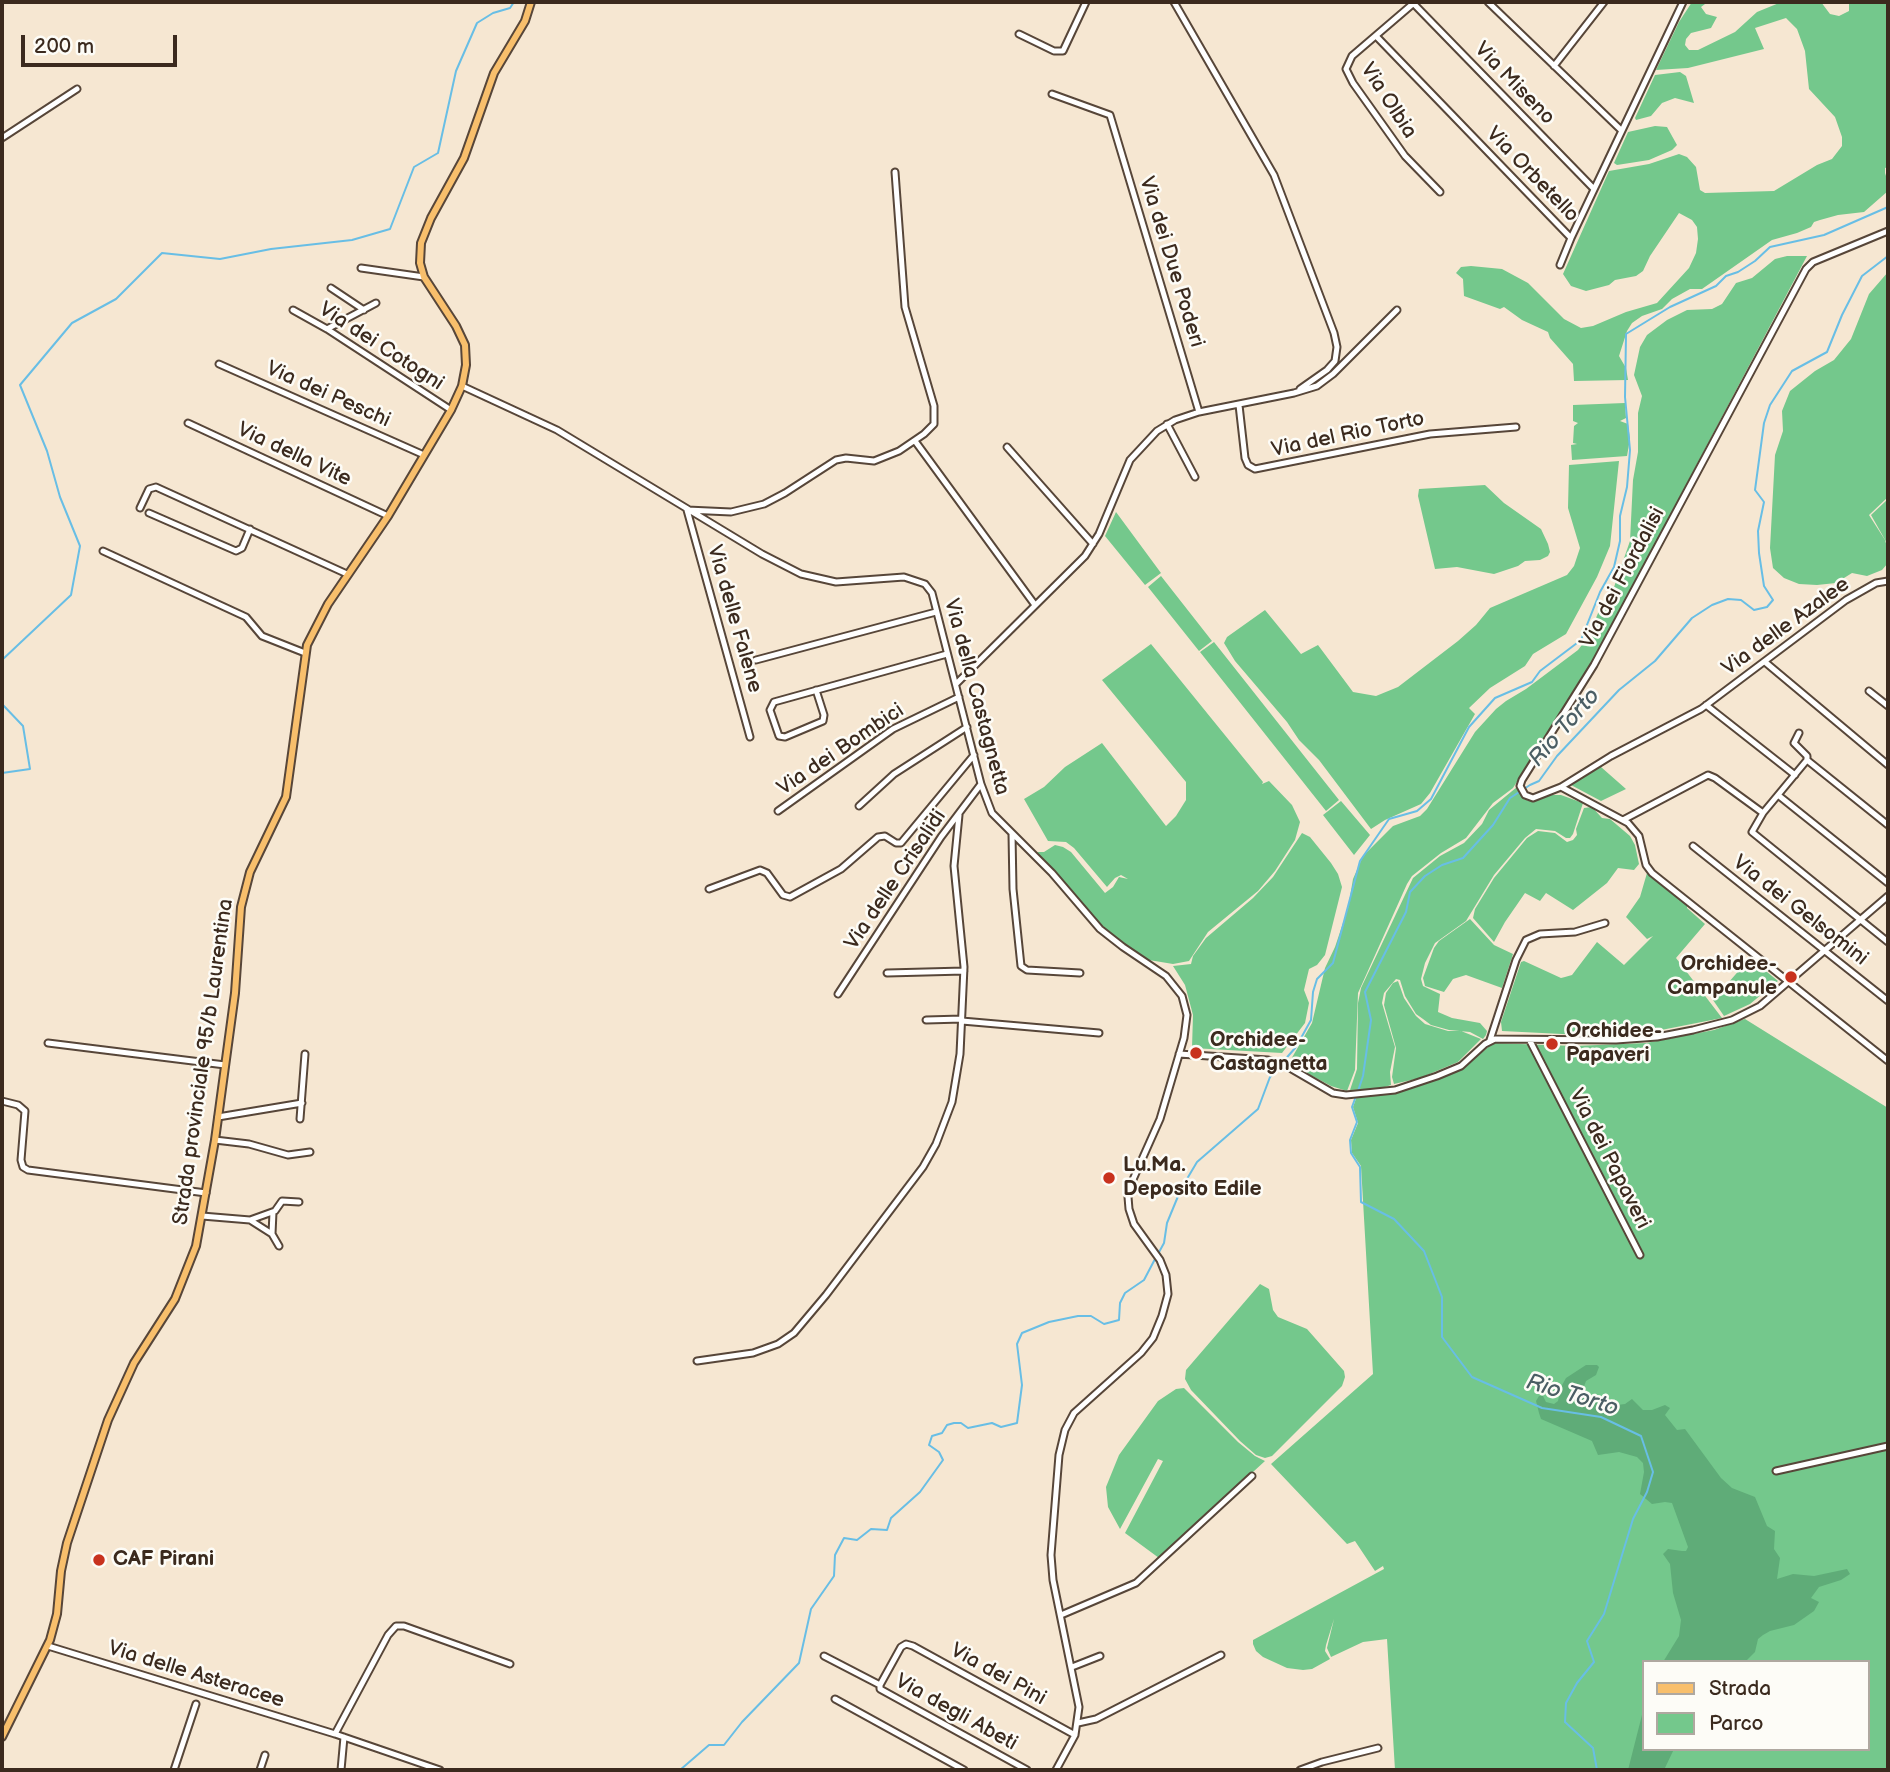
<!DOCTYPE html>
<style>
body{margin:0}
#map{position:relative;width:1890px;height:1772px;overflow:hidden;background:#f6e7d2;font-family:"Balsamiq Sans",sans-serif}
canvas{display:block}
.frame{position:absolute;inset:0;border:4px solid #3b2a1e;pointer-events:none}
.legend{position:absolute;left:1642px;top:1660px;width:228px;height:91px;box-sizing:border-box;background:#fdfcf7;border:2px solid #afa8a0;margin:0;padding:9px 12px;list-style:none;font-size:21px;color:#3b2a1e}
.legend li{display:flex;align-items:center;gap:14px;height:35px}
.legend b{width:35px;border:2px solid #afa8a0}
.scale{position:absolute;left:21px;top:35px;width:156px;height:32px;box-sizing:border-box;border:4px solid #3b2a1e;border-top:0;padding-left:9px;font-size:21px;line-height:24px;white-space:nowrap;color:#3b2a1e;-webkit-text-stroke:5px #fdfcf7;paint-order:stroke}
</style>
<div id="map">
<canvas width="1890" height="1772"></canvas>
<div class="frame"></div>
<ul class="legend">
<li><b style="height:9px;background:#f8bf6c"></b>Strada</li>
<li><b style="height:19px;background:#74c88c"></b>Parco</li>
</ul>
<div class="scale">200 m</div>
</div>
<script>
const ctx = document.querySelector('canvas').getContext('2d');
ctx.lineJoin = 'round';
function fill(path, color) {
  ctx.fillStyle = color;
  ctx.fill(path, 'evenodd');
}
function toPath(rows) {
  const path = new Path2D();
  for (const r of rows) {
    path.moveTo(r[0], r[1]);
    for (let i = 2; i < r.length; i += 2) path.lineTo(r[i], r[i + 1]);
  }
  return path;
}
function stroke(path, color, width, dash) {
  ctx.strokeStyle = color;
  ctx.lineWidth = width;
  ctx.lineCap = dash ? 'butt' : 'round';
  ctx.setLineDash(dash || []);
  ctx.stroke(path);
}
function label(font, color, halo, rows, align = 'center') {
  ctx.font = font + ' "Balsamiq Sans",sans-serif';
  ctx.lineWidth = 5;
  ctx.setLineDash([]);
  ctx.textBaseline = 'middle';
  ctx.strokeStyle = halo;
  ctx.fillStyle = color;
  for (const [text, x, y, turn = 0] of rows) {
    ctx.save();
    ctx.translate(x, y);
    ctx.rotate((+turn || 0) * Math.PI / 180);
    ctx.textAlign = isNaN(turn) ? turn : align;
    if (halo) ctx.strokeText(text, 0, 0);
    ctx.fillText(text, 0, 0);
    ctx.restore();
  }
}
const green = toPath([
 [1692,2,1722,2,1705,4,1701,7,1706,14,1717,17,1711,28,1691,33,1686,39,1685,45,1689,50,1698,50,1735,32,1757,12,1779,3,1821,2,1830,14,1839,16,1849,11,1849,2,1888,2,1888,167,1885,168,1885,173,1888,182,1888,191,1864,212,1838,215,1820,220,1814,222,1811,227,1797,233,1772,240,1702,289,1690,289,1672,299,1662,309,1642,316,1632,323,1627,331,1619,356,1626,368,1628,380,1574,381,1573,364,1550,338,1548,332,1522,320,1504,307,1500,309,1464,296,1463,279,1456,273,1461,267,1471,266,1502,269,1528,283,1564,319,1581,328,1593,326,1626,312,1657,303,1689,268,1696,253,1698,239,1697,227,1692,220,1679,213,1650,256,1643,271,1636,276,1615,280,1609,285,1586,291,1571,286,1563,274,1609,171,1649,164,1679,154,1687,157,1696,167,1700,190,1705,193,1774,191,1817,165,1832,159,1842,146,1842,137,1835,117,1809,89,1805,51,1797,29,1786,18,1755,28,1764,49,1688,68,1656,70,1679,22],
 [1680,72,1686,76,1694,103,1675,98,1662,103,1651,116,1636,120,1635,118,1655,75],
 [1655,126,1667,127,1677,145,1672,150,1649,160,1617,165,1614,163,1628,132],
 [1787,256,1807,256,1595,657,1513,788,1493,803,1466,838,1441,853,1412,876,1407,884,1358,993,1355,1070,1347,1091,1331,1086,1290,1064,1290,1061,1312,1023,1325,968,1335,947,1348,908,1353,879,1363,856,1393,826,1420,816,1427,809,1475,732,1496,709,1506,701,1526,689,1578,650,1588,637,1601,606,1613,590,1630,541,1633,480,1638,452,1638,413,1642,396,1634,375,1640,347,1647,335,1667,320,1687,310,1712,309,1722,304,1736,283,1752,278,1775,259],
 [1888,272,1888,497,1869,515,1885,540,1888,550,1888,563,1882,570,1867,576,1852,573,1836,583,1817,585,1799,584,1784,578,1773,568,1770,548,1775,455,1783,431,1782,411,1790,391,1815,371,1834,360,1851,339,1869,294],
 [1625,403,1626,418,1620,421,1628,424,1630,439,1627,456,1572,460,1571,445,1577,444,1573,443,1574,426,1578,423,1573,421,1573,405],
 [1619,461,1610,546,1597,577,1566,634,1533,654,1525,666,1490,688,1469,708,1475,714,1430,793,1421,804,1385,820,1371,829,1319,760,1299,740,1287,722,1235,661,1224,643,1227,637,1265,610,1301,654,1318,645,1353,692,1376,696,1398,687,1458,641,1476,625,1490,608,1567,575,1574,566,1580,548,1568,508,1569,465],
 [1485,485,1504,503,1541,529,1548,544,1550,552,1548,556,1540,560,1525,561,1518,566,1494,574,1457,567,1435,569,1418,496,1419,489],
 [1888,499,1888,545,1871,515],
 [1116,512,1161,573,1145,585,1105,536],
 [1161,576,1212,641,1199,651,1148,587],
 [1214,642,1339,800,1326,811,1200,652],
 [1151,644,1263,782,1262,784,1269,781,1292,805,1300,822,1295,840,1275,871,1258,891,1208,932,1189,961,1173,964,1149,960,1116,939,1088,912,1037,854,1038,852,1044,852,1055,845,1063,847,1071,852,1105,893,1113,887,1119,877,1128,879,1121,875,1115,878,1107,887,1074,848,1066,842,1048,841,1024,799,1044,787,1065,767,1102,743,1166,826,1176,816,1186,800,1186,782,1102,680],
 [1598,767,1601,767,1626,789,1601,801,1571,785,1571,783],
 [1517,787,1524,799,1529,801,1541,799,1551,795,1561,795,1583,803,1573,834,1570,838,1566,838,1555,831,1536,829,1525,838,1494,875,1466,921,1435,943,1425,963,1421,979,1423,986,1440,994,1438,1012,1452,1018,1480,1023,1487,1031,1486,1035,1483,1039,1470,1032,1449,1030,1431,1025,1423,1019,1416,1014,1405,996,1400,980,1396,979,1384,993,1382,1003,1395,1047,1390,1072,1391,1085,1379,1089,1350,1090,1357,1069,1358,1003,1361,988,1413,878,1440,856,1464,843,1482,824,1489,810],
 [1341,801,1370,835,1354,855,1323,815],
 [1592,807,1602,818,1610,819,1630,836,1635,845,1639,864,1634,870,1618,868,1607,883,1573,910,1546,893,1540,901,1525,893,1505,922,1494,942,1473,918,1475,909,1494,878,1527,838,1538,831,1555,833,1567,842,1573,840,1577,835,1576,829,1584,808],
 [1302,833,1310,837,1331,863,1338,874,1342,887,1325,955,1317,965,1309,969,1304,990,1309,1003,1305,1023,1282,1053,1192,1048,1193,1015,1185,985,1173,966,1191,964,1193,956,1206,938,1253,898,1273,877],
 [1647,873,1687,904,1687,908,1705,924,1676,958,1722,1018,1641,1034,1582,1035,1502,1031,1501,1022,1521,962,1524,961,1561,978,1565,977,1572,975,1597,942,1624,965,1653,936,1647,939,1626,917,1640,897],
 [1470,919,1494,945,1513,954,1502,988,1466,975,1453,979,1444,992,1425,986,1423,978,1434,948,1439,941],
 [1750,958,1778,981,1750,1004,1724,1016,1713,1000],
 [1398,981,1404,998,1416,1016,1425,1024,1448,1031,1461,1031,1481,1039,1458,1062,1420,1078,1394,1084,1392,1077,1396,1048,1384,1005,1386,993,1393,983],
 [1745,1019,1888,1108,1888,1770,1395,1770,1387,1639,1363,1642,1331,1657,1327,1648,1334,1619,1326,1645,1325,1651,1330,1659,1312,1669,1303,1670,1287,1668,1263,1657,1256,1651,1253,1644,1253,1640,1384,1569,1383,1566,1375,1571,1355,1541,1347,1544,1271,1464,1373,1374,1361,1166,1352,1153,1351,1140,1358,1123,1353,1107,1357,1096,1387,1093,1451,1074,1469,1063,1493,1043,1574,1046,1646,1043,1714,1030],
 [1643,1662,1867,1662,1867,1749,1643,1749],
 [1260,1284,1269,1289,1273,1310,1278,1317,1307,1329,1344,1371,1345,1377,1342,1386,1272,1456,1265,1458,1256,1455,1240,1441,1191,1390,1185,1379,1186,1370],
 [1184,1388,1238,1442,1255,1456,1265,1461,1159,1558,1125,1533,1163,1461,1158,1459,1120,1529,1108,1507,1106,1487,1119,1455,1158,1401,1176,1389]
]);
const forest = toPath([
 [1586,1365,1597,1365,1599,1367,1596,1375,1586,1381,1583,1389,1586,1395,1617,1405,1625,1404,1632,1399,1643,1410,1652,1410,1665,1405,1670,1408,1665,1415,1677,1430,1685,1429,1721,1478,1732,1488,1755,1497,1767,1526,1775,1531,1774,1549,1780,1558,1777,1579,1793,1574,1814,1576,1847,1569,1850,1574,1841,1580,1819,1587,1811,1598,1819,1602,1814,1611,1794,1625,1770,1631,1763,1635,1758,1639,1755,1652,1747,1660,1663,1662,1679,1636,1681,1620,1673,1593,1670,1564,1663,1554,1668,1549,1682,1551,1686,1551,1688,1547,1672,1503,1665,1502,1652,1504,1640,1494,1644,1472,1643,1463,1637,1457,1619,1452,1598,1455,1592,1441,1541,1419,1539,1413,1536,1401,1539,1396,1543,1396,1546,1402,1554,1404,1558,1401,1561,1387,1566,1378],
 [1643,1711,1643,1749,1674,1749,1664,1770,1628,1770]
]);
const stream = toPath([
 [2,660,71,595,80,546,60,497,47,451,20,385,72,323,116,299,162,253,220,259,271,249,352,240,390,229,414,167,438,153,456,71,477,23,493,13,510,8,514,2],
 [2,704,23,726,30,769,2,773],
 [1282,1063,1296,1047,1311,1020,1313,992,1317,979,1333,963,1360,861,1389,819,1417,811,1431,799,1469,727,1495,698,1532,682,1540,671,1581,640,1600,592,1614,567,1620,541,1620,516,1627,487,1630,450,1625,397,1626,334,1670,307,1716,286,1726,276,1738,272,1755,261,1770,247,1824,235,1888,207],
 [1358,1091,1363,1076,1371,1020,1365,992,1406,912,1410,892,1425,876,1442,865,1463,858,1493,825,1510,798,1530,785,1539,781,1557,756,1619,690,1655,661,1692,618,1712,605,1728,599,1741,600,1754,610,1767,607,1773,600,1764,586,1759,553,1758,531,1764,502,1755,490,1764,423,1770,405,1792,371,1827,352,1842,315,1862,276,1888,256],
 [1356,1096,1352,1107,1357,1122,1350,1140,1351,1153,1360,1167,1361,1202,1394,1219,1424,1251,1442,1297,1442,1337,1472,1377,1542,1408,1601,1417,1641,1436,1653,1472,1647,1492,1633,1519,1604,1614,1587,1641,1594,1662,1577,1683,1566,1703,1565,1722,1593,1748,1597,1770],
 [1158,1254,1164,1243,1167,1223,1181,1189,1197,1162,1258,1109,1270,1077,1278,1068],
 [680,1770,709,1745,724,1745,742,1722,799,1663,811,1609,834,1576,835,1555,844,1538,857,1540,871,1529,887,1530,891,1518,920,1492,943,1460,939,1452,929,1445,932,1436,942,1433,947,1425,954,1423,961,1423,968,1428,992,1423,1001,1427,1017,1423,1022,1385,1017,1344,1022,1333,1049,1322,1078,1316,1091,1316,1104,1324,1119,1320,1120,1303,1125,1293,1144,1280,1155,1259]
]);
const minor = toPath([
 [1174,2,1274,175,1334,333,1337,347,1335,361,1327,370,1300,389],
 [1412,2,1594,189],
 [1415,2,1352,56,1346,69,1353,83,1405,156,1440,192],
 [1488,2,1621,130],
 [1019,34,1054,51,1063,51,1086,2],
 [1376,36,1571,238,1683,2],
 [1554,66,1604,2],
 [1052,94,1110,115,1199,412],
 [2,138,77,89],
 [1888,231,1813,262,1806,269,1594,665,1522,780,1520,786,1525,795,1533,798,1561,787,1611,756,1701,709,1846,600,1876,583,1888,581],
 [1560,265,1571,238],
 [361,268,424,277],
 [331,288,364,310],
 [293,310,327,329,451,410],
 [327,329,376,303],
 [219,364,424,455],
 [462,386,557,430,762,554,801,574,836,582,904,577,925,584,932,593,981,784,992,813,1052,873,1100,929,1123,947,1166,976,1182,996,1187,1015,1184,1038,1160,1119,1131,1184,1128,1197,1129,1209,1134,1224,1160,1260,1166,1275,1168,1294,1162,1316,1153,1338,1141,1353,1074,1413,1065,1430,1059,1455,1051,1555,1053,1580,1079,1707,1075,1735,1056,1770],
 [1239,405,1245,458,1248,465,1255,469,1430,434,1516,427],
 [188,423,388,516],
 [1167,424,1195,477],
 [915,441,1035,605],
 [1007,447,1093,544],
 [140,508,149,489,156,487,347,574],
 [149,513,236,551,242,548,250,529],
 [103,551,246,617,262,636,305,653],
 [756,660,936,612],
 [1765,662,1888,765],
 [956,684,1085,556,1099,534,1130,460,1157,431,1175,420,1199,412,1294,393,1317,386,1333,374,1397,310],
 [816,690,824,715,823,721,785,737,779,736,770,710,774,702,947,654],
 [1869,691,1888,706],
 [1706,705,1795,775],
 [1799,733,1794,743,1807,756,1807,760,1888,825],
 [750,737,687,510,731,512,764,504,785,493,836,460,846,458,874,461,899,451,924,434,934,424,934,406,905,307,895,172],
 [1807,760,1763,813,1752,832,1888,942],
 [1561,787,1628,823,1639,836,1646,865,1652,873,1888,1061],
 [1778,795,1888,883],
 [859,806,894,774,967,727],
 [778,811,893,729,959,697],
 [1623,820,1708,775,1715,778,1763,813],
 [1012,834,1013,889,1021,966,1027,970,1080,973],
 [1693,846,1888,1001],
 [709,889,760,870,767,873,783,895,790,897,841,869,878,837,885,836,896,843,901,843,974,755],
 [887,973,964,971],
 [838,994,941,837,981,784],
 [926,1020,962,1019],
 [962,1021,1099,1033],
 [1490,1040,1516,960,1526,940,1540,934,1575,932,1605,923],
 [1530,1041,1640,1255],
 [48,1043,225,1065],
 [1179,1054,1268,1060,1290,1068,1333,1093,1346,1095,1395,1090,1437,1076,1461,1066,1485,1044,1495,1039,1616,1040,1657,1037,1693,1030,1732,1020,1760,1006,1888,896],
 [2,1101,18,1105,25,1111,21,1160,23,1167,28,1170,206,1193],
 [218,1117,302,1103],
 [300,1119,305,1054],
 [215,1140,249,1144,288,1155,310,1152],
 [202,1216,250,1220],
 [272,1234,273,1212],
 [279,1246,272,1234,250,1220,275,1211,282,1201,299,1202],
 [697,1361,753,1353,778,1344,794,1333,826,1295,923,1167,936,1144,952,1102,960,1054,964,967,954,866,959,815],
 [1776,1471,1888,1446],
 [1061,1615,1136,1583,1252,1476],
 [48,1646,335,1734,440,1770],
 [824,1656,880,1685],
 [1072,1667,1100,1656],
 [835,1699,964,1770],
 [1078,1723,1096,1719,1221,1655],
 [335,1734,388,1635,396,1626,404,1626,510,1664],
 [174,1770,196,1704],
 [260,1770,265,1755],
 [341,1770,344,1737],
 [1027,1770,880,1689,880,1685,901,1647,906,1644,913,1646,1075,1735],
 [1300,1770,1322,1762,1378,1748]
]);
const major = toPath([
 [2,1737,50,1640,57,1614,61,1571,67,1543,108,1420,134,1363,175,1299,196,1246,215,1140,235,993,241,907,250,872,286,797,307,645,328,604,388,516,451,410,462,386,466,365,465,345,456,326,424,277,420,263,421,243,431,218,464,158,494,73,525,21,531,2]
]);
const markers = [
 [1791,977,7,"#c8321e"],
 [1552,1044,7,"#c8321e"],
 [1196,1053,7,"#c8321e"],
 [1109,1178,7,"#c8321e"],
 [99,1560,7,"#c8321e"]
];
const streetNames = [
 ["Via Miseno",1514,84,46],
 ["Via Olbia",1388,101,57],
 ["Via Orbetello",1532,175,46],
 ["Via dei Due Poderi",1171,262,73],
 ["Via dei Cotogni",381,347,33],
 ["Via dei Peschi",328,395,24],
 ["Via del Rio Torto",1348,435,-12],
 ["Via della Vite",294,455,25],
 ["Via dei Fiordalisi",1623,578,-62],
 ["Via delle Falene",734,619,74],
 ["Via delle Azalee",1786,627,-36],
 ["Via della Castagnetta",976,697,75],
 ["Via dei Bombici",841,750,-34],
 ["Via delle Crisalidi",896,880,-56],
 ["Via dei Gelsomini",1800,911,38],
 ["Strada provinciale 95/b Laurentina",204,1062,-82],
 ["Via dei Papaveri",1609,1159,63],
 ["Via delle Asteracee",196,1675,17],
 ["Via dei Pini",998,1675,29],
 ["Via degli Abeti",956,1713,29]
];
const poiNames = [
 ["Orchidee-",1777,965,"right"],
 ["Campanule",1777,989,"right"],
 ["Orchidee-",1566,1032],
 ["Papaveri",1566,1056],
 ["Orchidee-",1210,1041],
 ["Castagnetta",1210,1065],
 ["Lu.Ma.",1123,1166],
 ["Deposito Edile",1123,1190],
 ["CAF Pirani",113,1560]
];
const waterNames = [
 ["Rio Torto",1565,728,-49],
 ["Rio Torto",1572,1396,17]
];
fill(green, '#74c88c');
fill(forest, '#5fac78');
stroke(stream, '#68bee5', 2);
stroke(minor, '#574639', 9);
stroke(major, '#574639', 10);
stroke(minor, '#fff', 5);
stroke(major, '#f8bf6c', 6);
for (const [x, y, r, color] of markers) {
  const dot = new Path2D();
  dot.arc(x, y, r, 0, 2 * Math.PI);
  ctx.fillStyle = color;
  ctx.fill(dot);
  stroke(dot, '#fdfcf7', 2.5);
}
label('21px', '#3b2a1e', '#fdfcf7', streetNames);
label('bold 21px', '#3b2a1e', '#fdfcf7', poiNames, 'left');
label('italic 23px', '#4b5e64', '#fdfcf7', waterNames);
</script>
